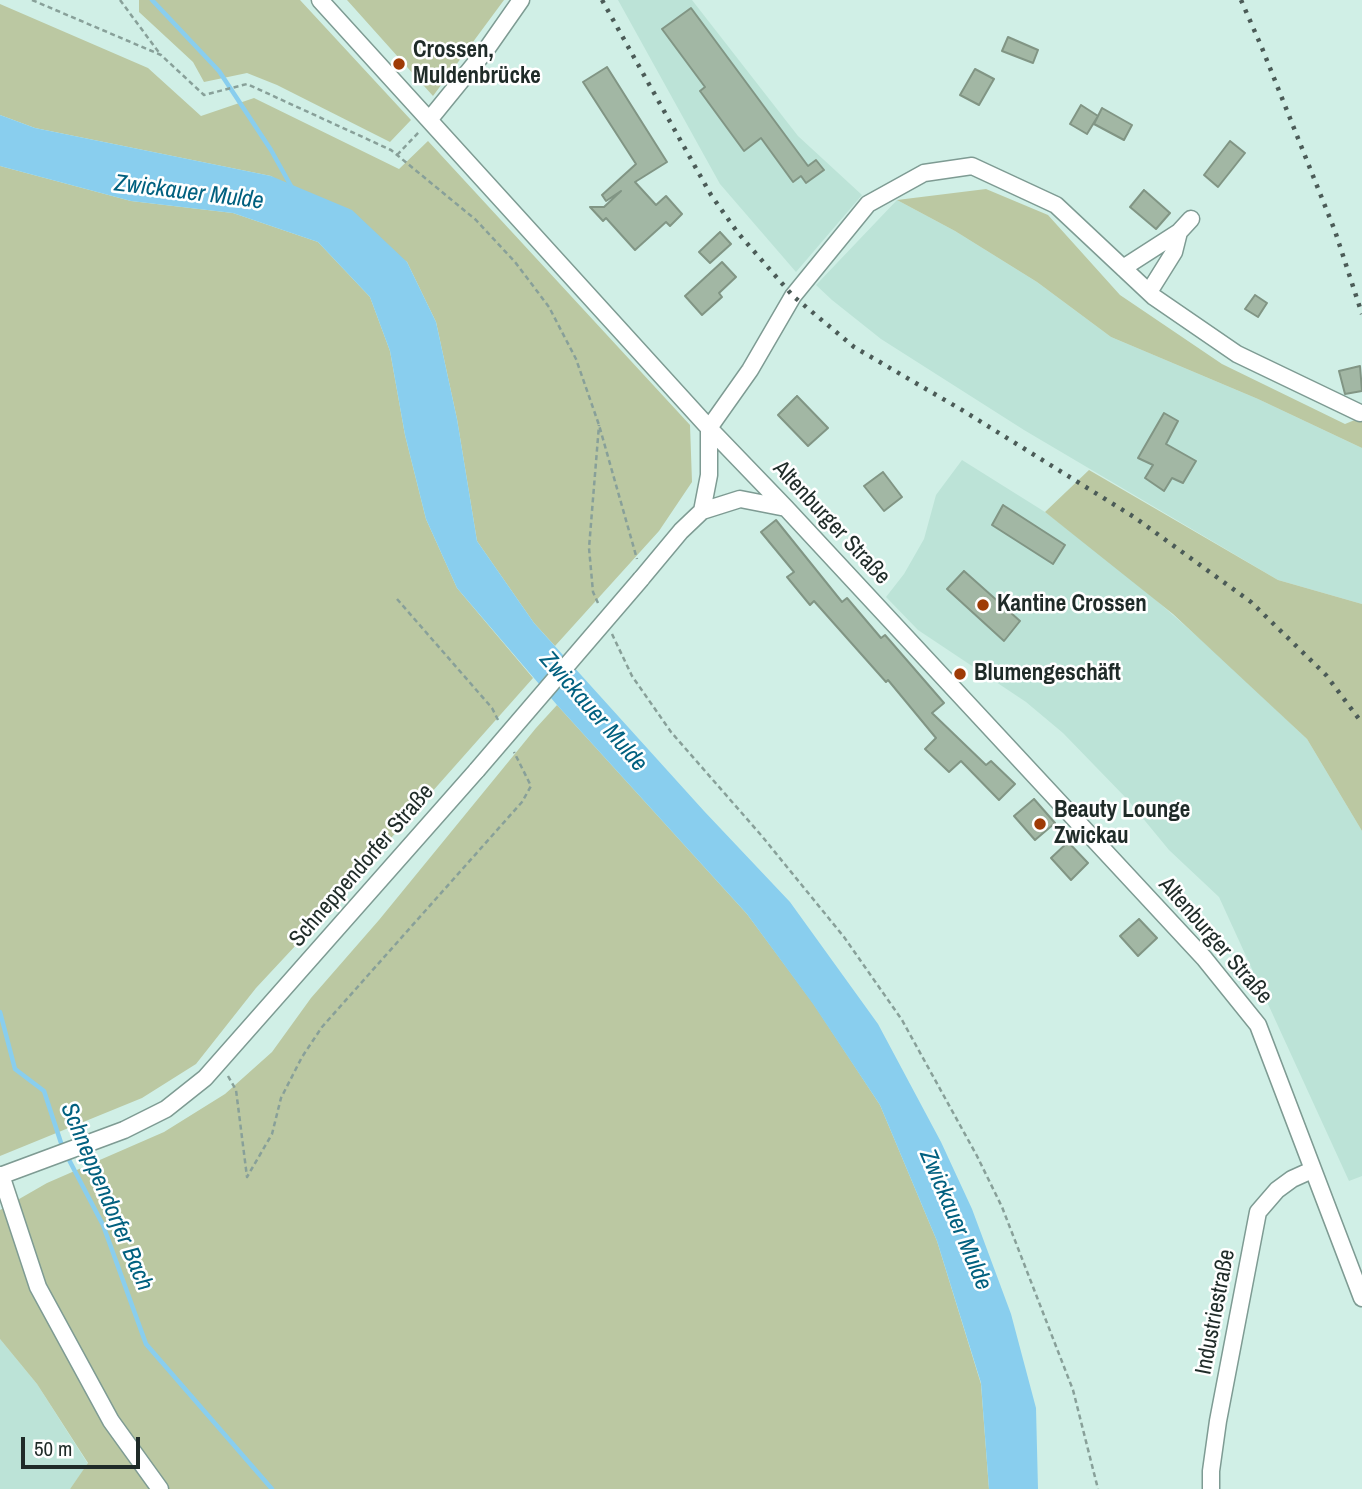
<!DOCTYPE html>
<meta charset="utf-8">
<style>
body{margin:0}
#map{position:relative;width:1362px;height:1489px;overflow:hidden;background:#d0efe6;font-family:"Archivo Narrow",sans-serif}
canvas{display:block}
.scale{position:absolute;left:21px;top:1437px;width:119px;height:32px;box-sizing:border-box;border:4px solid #1f2b28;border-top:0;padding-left:9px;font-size:21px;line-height:24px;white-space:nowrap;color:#1f2b28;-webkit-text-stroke:5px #fff;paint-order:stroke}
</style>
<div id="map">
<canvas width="1362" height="1489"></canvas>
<div class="scale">50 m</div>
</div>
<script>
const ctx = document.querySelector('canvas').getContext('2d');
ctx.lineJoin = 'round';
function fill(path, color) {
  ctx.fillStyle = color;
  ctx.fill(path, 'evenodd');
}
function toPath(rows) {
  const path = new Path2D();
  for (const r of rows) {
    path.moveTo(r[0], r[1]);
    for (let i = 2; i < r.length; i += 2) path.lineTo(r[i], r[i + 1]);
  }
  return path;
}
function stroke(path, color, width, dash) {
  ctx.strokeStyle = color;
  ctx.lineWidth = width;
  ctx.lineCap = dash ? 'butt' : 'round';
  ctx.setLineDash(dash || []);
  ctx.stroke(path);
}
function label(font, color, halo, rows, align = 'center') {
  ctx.font = font + ' "Archivo Narrow",sans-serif';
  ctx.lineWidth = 5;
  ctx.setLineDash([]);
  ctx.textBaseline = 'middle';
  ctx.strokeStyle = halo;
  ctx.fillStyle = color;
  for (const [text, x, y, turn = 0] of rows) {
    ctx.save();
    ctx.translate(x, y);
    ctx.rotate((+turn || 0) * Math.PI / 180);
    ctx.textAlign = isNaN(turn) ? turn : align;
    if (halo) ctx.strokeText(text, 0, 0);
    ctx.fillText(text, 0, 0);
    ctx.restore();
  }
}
const built = toPath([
 [618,0,692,0,798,136,862,195,796,272,720,184],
 [897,200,955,231,1037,282,1111,337,1258,399,1362,448,1362,604,1278,580,1024,430,881,339,832,300,816,285],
 [962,460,1045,512,1123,571,1223,659,1307,739,1362,831,1362,1176,1349,1181,1219,897,1169,850,1127,799,1063,733,1026,702,918,630,886,597,904,574,924,539,936,495],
 [0,1339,37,1384,88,1464,70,1489,0,1489]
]);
const green = toPath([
 [139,0,300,0,411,120,390,142,277,85,247,73,204,82,193,62,139,12],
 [347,0,504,0,433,96],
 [0,4,148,68,201,116,254,98,399,169,428,141,690,425,692,482,659,531,555,646,534,623,477,541,457,419,436,322,407,262,271,176,35,128,0,115],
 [0,166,131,201,233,213,318,242,370,297,390,351,405,435,426,519,457,588,533,678,297,944,256,988,196,1064,142,1098,0,1156],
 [986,189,1048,215,1120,295,1222,364,1345,424,1362,417,1362,448,1258,399,1111,337,1037,282,955,231,897,200],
 [1089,470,1278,580,1362,604,1362,831,1307,739,1173,614,1045,512],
 [557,705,747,914,813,1003,880,1105,937,1241,981,1384,989,1489,70,1489,88,1463,37,1384,0,1339,0,1210,47,1183,164,1132,225,1094,272,1052,311,998,379,920,536,728]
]);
const water = toPath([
 [0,115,35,128,271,176,352,210,407,262,436,322,457,419,477,541,534,623,704,811,790,902,878,1024,941,1142,972,1209,1011,1314,1036,1408,1038,1489,989,1489,981,1383,937,1241,880,1105,813,1004,747,914,557,705,457,588,426,519,405,435,390,351,370,297,318,242,233,213,131,201,0,166]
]);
const stream = toPath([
 [152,0,219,71,271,150,291,186],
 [0,1012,15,1069,44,1091,63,1149],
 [67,1156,103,1225,146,1344,272,1489]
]);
const building = toPath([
 [691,8,808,166,816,160,824,170,806,183,801,176,793,182,761,138,744,151,700,91,705,87,662,29,691,8],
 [1008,37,1038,50,1033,63,1002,51,1008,37],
 [607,67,667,162,635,182,656,205,666,196,682,214,670,226,666,222,635,250,606,218,603,221,590,207,604,207,621,191,606,201,602,195,636,164,583,82,607,67],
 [975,69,994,79,979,105,960,95,975,69],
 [1081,105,1098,116,1087,134,1070,124,1081,105],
 [1102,108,1132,125,1124,140,1094,124,1102,108],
 [1230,141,1245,153,1218,187,1204,175,1230,141],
 [1144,190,1170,213,1156,229,1130,207,1144,190],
 [720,232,731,244,710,263,699,252,720,232],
 [722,262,736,277,719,293,722,297,702,315,685,296,722,262],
 [1255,295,1267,303,1258,317,1245,309,1255,295],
 [1360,366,1362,391,1345,394,1339,371,1360,366],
 [797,396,828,428,808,446,778,415,797,396],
 [1164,413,1178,421,1166,444,1196,461,1183,483,1172,478,1164,491,1145,478,1153,465,1138,458,1164,413],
 [883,472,902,497,884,511,864,486,883,472],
 [1003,505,1065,545,1053,564,992,525,1003,505],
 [776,520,842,602,847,598,881,638,885,635,944,703,932,713,986,765,991,761,1015,784,999,800,961,761,949,772,925,749,936,738,888,680,886,682,814,601,810,605,787,577,794,572,761,532,776,520],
 [964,571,1020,621,1004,641,947,589,964,571],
 [1034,799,1055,823,1035,840,1014,816,1034,799],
 [1068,842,1088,863,1071,880,1051,858,1068,842],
 [1139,919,1157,938,1138,956,1120,936,1139,919]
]);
const path = toPath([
 [32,0,161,55,204,95,247,84,391,150,476,220,515,262,549,307,576,359,599,425,637,559],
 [120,0,160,54],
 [397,155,419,132],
 [397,599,492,708,498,720],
 [598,603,593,592,589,548,599,425],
 [612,634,632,676,671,732,761,835,844,937,902,1020,977,1156,1002,1207,1073,1390,1098,1489],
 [228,1076,236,1090,247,1177,272,1134,281,1098,302,1057,322,1027,522,802,531,786,514,752]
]);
const minor = toPath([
 [320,0,709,428,786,508,1204,958,1258,1025,1362,1298],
 [429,120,486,50,521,0],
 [1123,268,1179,232,1191,219],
 [1149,292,1174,252,1179,232],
 [709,428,750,370,793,296,868,204,924,173,972,166,1056,205,1154,297,1237,354,1360,413],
 [702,511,740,499,786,508],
 [641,579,681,531,702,511,709,475,709,428],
 [1,1175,38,1287,111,1421,160,1489],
 [0,1176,124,1130,166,1109,205,1078,477,770],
 [1211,1489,1211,1471,1218,1421,1258,1212,1277,1190,1292,1179,1312,1170]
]);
const rail = toPath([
 [602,0,711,195,738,233,793,296,854,347,962,410,1134,517,1251,602,1326,675,1362,723],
 [1241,0,1262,48,1335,231,1362,314]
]);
const minorBridge = toPath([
 [477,770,641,579]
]);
const markers = [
 [399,64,7,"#9f3b06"],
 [983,605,7,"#9f3b06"],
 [960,674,7,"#9f3b06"],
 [1040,824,7,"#9f3b06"]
];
const poiNames = [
 ["Crossen,",413,51],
 ["Muldenbrücke",413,77],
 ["Kantine Crossen",997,605],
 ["Blumengeschäft",974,674],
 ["Beauty Lounge",1054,811],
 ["Zwickau",1054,837]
];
const streetNames = [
 ["Altenburger Straße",831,523,47],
 ["Schneppendorfer Straße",362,866,-49],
 ["Altenburger Straße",1215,941,49],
 ["Industriestraße",1216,1312,-79]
];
const waterNames = [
 ["Zwickauer Mulde",189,193,7],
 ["Zwickauer Mulde",593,712,49],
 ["Schneppendorfer Bach",106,1197,67],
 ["Zwickauer Mulde",955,1220,67]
];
fill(built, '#bce3d7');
fill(green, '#bbc8a2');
fill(water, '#89ceee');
stroke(stream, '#89ceee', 4.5);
fill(building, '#a2b7a4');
stroke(building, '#819584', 2);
stroke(minor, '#7e9b93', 19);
stroke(path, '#88a099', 2.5, [5, 3.5]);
stroke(minor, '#fff', 16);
stroke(rail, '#4b5b57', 4.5, [3.5, 7]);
stroke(minorBridge, '#7e9b93', 19, []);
stroke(minorBridge, '#fff', 16);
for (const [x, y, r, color] of markers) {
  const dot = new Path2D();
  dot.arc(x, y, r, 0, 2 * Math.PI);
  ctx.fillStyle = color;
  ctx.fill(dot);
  stroke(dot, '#fff', 2.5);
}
label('bold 23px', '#1f2b28', '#fff', poiNames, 'left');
label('23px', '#1f2b28', '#fff', streetNames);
label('italic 24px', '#01607f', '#fff', waterNames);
</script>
